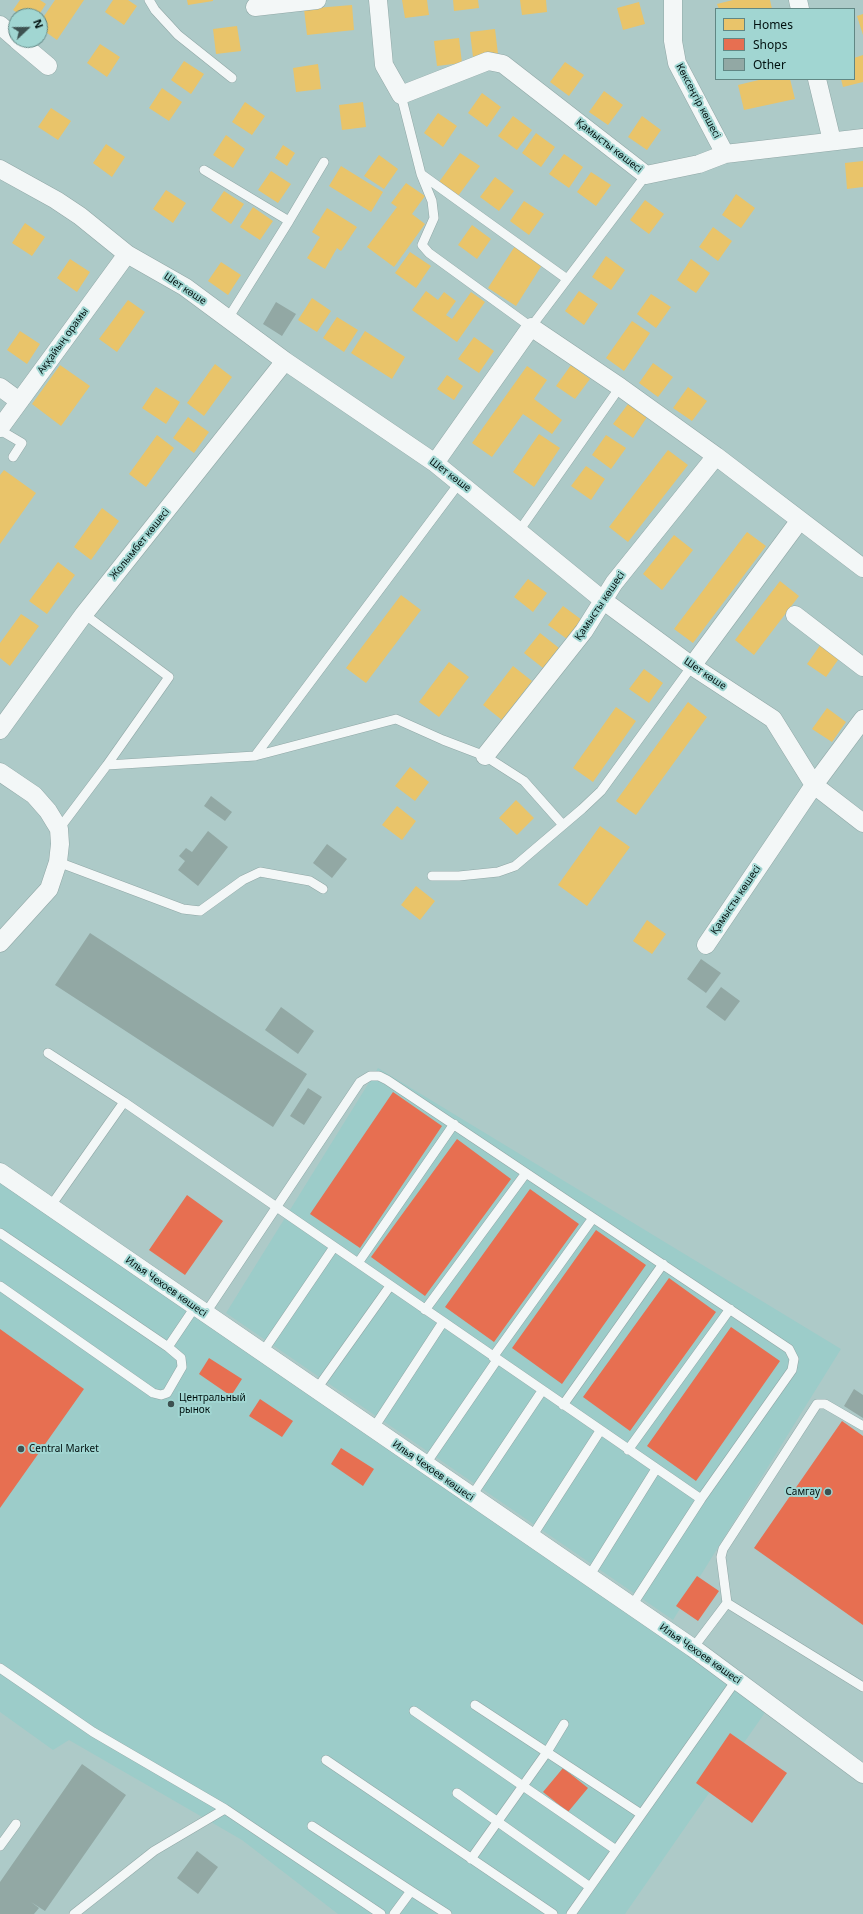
<!DOCTYPE html>
<meta charset="utf-8">
<style>
body{margin:0}
#map{position:relative;width:863px;height:1914px;overflow:hidden;background:#adcac8;font-family:"Noto Sans",sans-serif}
canvas{display:block}
.legend{position:absolute;left:715px;top:8px;width:140px;height:72px;box-sizing:border-box;background:#a1d6d2;border:1px solid #618784;margin:0;padding:5px 7px;list-style:none;font-size:12px;color:#00100f}
.legend li{display:flex;align-items:center;gap:8px;height:20px}
.legend b{width:20px;border:1px solid #618784}
.north{position:absolute;left:8px;top:8px;width:40px;height:40px;box-sizing:border-box;background:#a1d6d2;border:1px solid #618784;border-radius:50%;rotate:68deg;font-size:11px;font-weight:700;line-height:16px;text-align:center;color:#00100f}
.north::after{content:'';display:block;margin:auto;width:14px;height:18px;background:#3d5150;clip-path:polygon(50% 0,100% 100%,50% 72%,0 100%)}
</style>
<div id="map">
<canvas width="863" height="1914"></canvas>
<ul class="legend">
<li><b style="height:11px;background:#e9c46a"></b>Homes</li>
<li><b style="height:11px;background:#e76f51"></b>Shops</li>
<li><b style="height:11px;background:#92a8a4"></b>Other</li>
</ul>
<div class="north">N</div>
</div>
<script>
const ctx = document.querySelector('canvas').getContext('2d');
ctx.lineJoin = 'round';
function fill(path, color) {
  ctx.fillStyle = color;
  ctx.fill(path, 'evenodd');
}
function toPath(rows) {
  const path = new Path2D();
  for (const r of rows) {
    path.moveTo(r[0], r[1]);
    for (let i = 2; i < r.length; i += 2) path.lineTo(r[i], r[i + 1]);
  }
  return path;
}
function stroke(path, color, width, dash) {
  ctx.strokeStyle = color;
  ctx.lineWidth = width;
  ctx.lineCap = dash ? 'butt' : 'round';
  ctx.setLineDash(dash || []);
  ctx.stroke(path);
}
function label(font, color, halo, rows, align = 'center') {
  ctx.font = font + ' "Noto Sans",sans-serif';
  ctx.lineWidth = 4;
  ctx.setLineDash([]);
  ctx.textBaseline = 'middle';
  ctx.strokeStyle = halo;
  ctx.fillStyle = color;
  for (const [text, x, y, turn = 0] of rows) {
    ctx.save();
    ctx.translate(x, y);
    ctx.rotate((+turn || 0) * Math.PI / 180);
    ctx.textAlign = isNaN(turn) ? turn : align;
    if (halo) ctx.strokeText(text, 0, 0);
    ctx.fillText(text, 0, 0);
    ctx.restore();
  }
}
const built = toPath([
 [378,1068,841,1349,673,1620,226,1313],
 [0,1162,631,1607,773,1701,625,1914,338,1914,242,1840,69,1740,53,1750,0,1712]
]);
const homes = toPath([
 [20,0,40,0,46,4,38,16,22,16,13,10],
 [55,0,84,0,57,40,40,28,40,22],
 [113,0,128,0,137,6,124,25,105,12],
 [187,0,213,0,213,1,188,5],
 [402,0,427,0,429,15,405,18],
 [453,0,478,0,479,8,454,11],
 [520,0,546,0,547,12,522,15],
 [733,0,770,0,772,9,719,9,717,4],
 [639,2,645,24,623,30,617,8],
 [352,5,354,30,307,35,304,9],
 [863,14,863,35,857,16],
 [237,26,241,51,216,54,213,29],
 [495,29,498,54,473,57,470,32],
 [459,38,462,63,437,66,434,41],
 [100,44,120,57,107,77,87,63],
 [863,55,863,82,843,87,841,79,854,79,854,58],
 [184,61,204,74,191,94,171,80],
 [565,62,584,75,569,96,550,82],
 [318,64,321,89,296,92,293,68],
 [763,79,790,79,795,99,744,110,738,85],
 [162,88,182,102,169,121,149,108],
 [604,91,623,105,608,125,589,112],
 [482,93,501,107,487,127,468,113],
 [245,102,265,116,252,135,232,122],
 [363,102,366,127,342,130,339,105],
 [51,108,71,121,58,140,38,127],
 [438,113,457,126,443,147,424,133],
 [513,116,532,130,517,150,498,136],
 [642,116,661,130,647,150,628,137],
 [536,133,555,147,541,167,522,153],
 [226,135,245,149,233,168,213,155],
 [106,144,125,157,112,177,93,163],
 [283,145,295,153,287,166,275,158],
 [460,153,480,166,458,196,439,182],
 [564,154,583,167,569,188,549,174],
 [379,155,398,169,384,189,364,176],
 [863,161,863,187,847,189,845,163],
 [341,166,383,192,371,212,329,186],
 [271,171,291,184,278,203,258,190],
 [591,172,611,185,596,206,577,192],
 [495,177,514,191,499,211,480,197],
 [406,183,425,196,412,214,425,224,394,267,367,247,397,207,391,203],
 [166,190,186,203,173,223,153,209],
 [224,191,244,204,231,224,211,210],
 [736,194,755,208,741,228,722,215],
 [645,200,664,214,649,234,630,220],
 [524,201,544,214,529,235,510,221],
 [253,207,273,221,260,240,240,227],
 [327,208,357,227,341,251,337,248,325,269,307,258,320,237,312,232],
 [25,223,45,237,32,256,12,243],
 [472,225,491,239,477,259,458,245],
 [713,227,732,241,718,261,699,247],
 [515,246,542,265,516,306,488,288],
 [410,252,431,266,416,288,395,273],
 [606,256,625,270,611,290,592,277],
 [70,259,90,272,77,292,57,278],
 [691,259,710,273,696,293,677,280],
 [221,262,241,275,228,295,208,281],
 [426,291,438,300,444,292,456,301,446,315,452,319,471,292,485,302,457,342,412,310],
 [579,291,598,304,584,325,565,311],
 [651,294,671,307,656,328,637,314],
 [312,298,331,311,317,332,298,320],
 [128,300,145,312,117,352,99,339],
 [337,317,358,330,344,352,323,338],
 [632,321,650,333,624,371,606,358],
 [20,331,40,344,27,364,7,350],
 [365,331,405,357,392,379,351,353],
 [474,337,494,351,479,373,458,359],
 [653,363,673,377,658,397,639,383],
 [215,364,232,377,204,416,187,403],
 [60,365,90,386,61,426,32,404],
 [571,365,590,379,575,399,556,386],
 [527,366,547,380,534,399,562,420,552,434,523,414,492,457,472,443],
 [447,375,463,386,454,400,437,389],
 [156,387,180,402,166,424,142,408],
 [688,387,707,401,692,421,673,408],
 [628,404,647,417,633,438,613,424],
 [188,417,209,432,194,453,173,438],
 [539,434,560,448,534,487,513,472],
 [157,435,174,448,146,487,129,474],
 [606,435,626,448,611,469,592,455],
 [668,450,688,465,628,542,609,527],
 [586,466,605,479,591,500,571,486],
 [4,470,36,493,0,544,0,475],
 [102,508,119,521,91,560,74,547],
 [747,532,766,546,693,643,674,629],
 [674,535,693,550,662,590,643,574],
 [58,562,75,575,47,614,29,601],
 [528,579,547,593,533,612,514,597],
 [780,581,799,596,754,655,735,640],
 [401,595,421,610,366,683,346,668],
 [563,606,582,620,567,639,548,625],
 [21,614,39,626,10,666,0,658,0,643],
 [540,633,559,648,543,668,524,653],
 [821,644,840,657,826,677,807,664],
 [449,662,469,677,439,717,419,702],
 [513,666,532,681,502,720,483,705],
 [644,669,663,683,649,703,629,689],
 [688,702,707,717,636,815,616,801],
 [616,707,636,721,593,782,573,768],
 [827,708,846,722,832,742,812,729],
 [410,767,429,782,415,801,395,786],
 [516,800,534,818,517,835,499,818],
 [397,806,416,821,402,840,382,825],
 [600,826,630,847,587,906,558,885],
 [416,886,435,901,420,920,401,905],
 [647,920,666,934,652,954,633,941]
]);
const shops = toPath([
 [393,1092,442,1126,360,1248,310,1214],
 [457,1139,511,1179,425,1296,371,1257],
 [530,1189,579,1224,494,1342,445,1307],
 [187,1195,223,1221,185,1275,149,1250],
 [596,1230,646,1265,562,1384,512,1348],
 [669,1278,716,1312,630,1431,583,1397],
 [731,1327,780,1361,696,1481,647,1446],
 [0,1329,84,1389,0,1508],
 [209,1358,242,1379,231,1396,199,1374],
 [260,1399,293,1421,282,1437,249,1416],
 [842,1421,863,1436,863,1625,754,1548],
 [341,1448,374,1469,363,1486,331,1464],
 [697,1576,719,1591,698,1621,676,1606],
 [730,1733,787,1773,752,1823,696,1783],
 [563,1768,588,1788,568,1812,543,1792]
]);
const building = toPath([
 [276,302,296,314,282,336,263,324],
 [211,796,232,812,225,821,204,806],
 [208,831,228,847,198,886,178,870,185,861,179,856,186,848,192,852],
 [327,844,347,859,332,878,313,863],
 [90,933,307,1074,273,1127,55,985],
 [701,959,721,973,706,993,687,979],
 [721,987,740,1001,725,1021,706,1007],
 [281,1007,314,1031,298,1054,265,1030],
 [308,1088,322,1097,304,1125,290,1116],
 [854,1389,863,1395,863,1418,844,1406],
 [82,1764,126,1795,45,1911,31,1902,39,1908,34,1914,0,1914,0,1882],
 [197,1851,218,1867,198,1894,177,1878]
]);
const lane = toPath([
 [149,0,155,10,178,35,232,78],
 [401,95,421,174,432,201,434,218,422,245,429,253,531,327,646,175],
 [204,170,289,221,227,320],
 [421,174,567,279],
 [289,221,324,162],
 [0,430,22,443,13,457],
 [519,531,620,387],
 [84,614,169,677,107,765],
 [255,756,460,482],
 [59,829,107,765,255,756,396,719,443,740,485,756,524,781,563,825],
 [58,862,183,909,200,911,243,880,260,872,310,881,323,889],
 [432,876,459,876,498,872,515,866,582,809,601,791,692,666],
 [48,1053,124,1102,701,1499],
 [50,1207,124,1102],
 [0,1233,168,1347,181,1358,182,1367,167,1393,161,1395,153,1393,0,1286],
 [358,1263,454,1124],
 [425,1310,526,1173],
 [205,1314,360,1082,370,1076,379,1076,387,1080,789,1349,794,1359,792,1370,701,1499,631,1607],
 [168,1347,195,1307],
 [262,1353,334,1247],
 [493,1357,593,1218],
 [316,1390,390,1286],
 [563,1405,663,1264],
 [373,1429,443,1322],
 [628,1450,730,1309],
 [425,1465,497,1360],
 [471,1497,542,1391],
 [531,1538,600,1431],
 [588,1578,656,1469],
 [727,1603,721,1557,723,1549,817,1404,825,1404,863,1426],
 [693,1648,727,1603,863,1687],
 [0,1668,93,1732,225,1809],
 [475,1705,641,1814],
 [414,1711,616,1850],
 [326,1760,553,1914],
 [457,1793,590,1887],
 [312,1826,411,1891],
 [0,1846,16,1824],
 [471,1859,547,1752,564,1724],
 [74,1914,154,1851,225,1809,381,1914],
 [394,1914,411,1891,447,1914],
 [571,1914,737,1679]
]);
const street = toPath([
 [378,0,384,65,401,95,488,61,503,64,646,175,699,164,725,154,863,138],
 [673,0,673,41,677,63,725,154],
 [798,0,800,9],
 [255,7,317,0],
 [0,25,16,39],
 [17,40,48,66],
 [817,79,832,141],
 [0,169,56,200,80,216,127,254,185,287,285,361,435,463,604,601,692,666,773,719,814,785,863,823],
 [0,387,19,401],
 [0,428,127,254],
 [435,463,531,327,620,387,716,456,863,568],
 [795,615,863,667],
 [692,666,800,520],
 [0,730,84,614,285,361],
 [485,756,584,631,614,583,716,456],
 [0,772,34,795,48,811,59,829,60,844,58,862,49,889,0,943],
 [706,945,814,785,863,719],
 [0,1172,693,1648,863,1774]
]);
const markers = [
 [171,1404,4,"#3d5150"],
 [21,1449,4,"#3d5150"],
 [828,1492,4,"#3d5150"]
];
const streetNames = [
 ["Көксеңгір көшесі",698,101,62],
 ["Қамысты көшесі",609,146,38],
 ["Шет көше",185,289,34],
 ["Аққайың орамы",63,341,-54],
 ["Шет көше",450,475,37],
 ["Жолымбет көшесі",140,544,-51],
 ["Қамысты көшесі",600,606,-56],
 ["Шет көше",705,674,34],
 ["Қамысты көшесі",736,900,-56],
 ["Илья Чехоев көшесі",166,1287,35],
 ["Илья Чехоев көшесі",433,1471,35],
 ["Илья Чехоев көшесі",700,1654,35]
];
const poiNames = [
 ["Центральный",179,1398],
 ["рынок",179,1410],
 ["Central Market",29,1449],
 ["Самгау",820,1492,"right"]
];
fill(built, '#9cccc9');
fill(homes, '#e9c46a');
fill(shops, '#e76f51');
fill(building, '#92a8a4');
stroke(lane, '#90a7a6', 10);
stroke(street, '#90a7a6', 19);
stroke(lane, '#f3f7f7', 9);
stroke(street, '#f3f7f7', 18);
for (const [x, y, r, color] of markers) {
  const dot = new Path2D();
  dot.arc(x, y, r, 0, 2 * Math.PI);
  ctx.fillStyle = color;
  ctx.fill(dot);
  stroke(dot, '#a1d6d2', 1.5);
}
label('10px', '#00100f', '#a1d6d2', streetNames);
label('10px', '#00100f', '#a1d6d2', poiNames, 'left');
</script>
